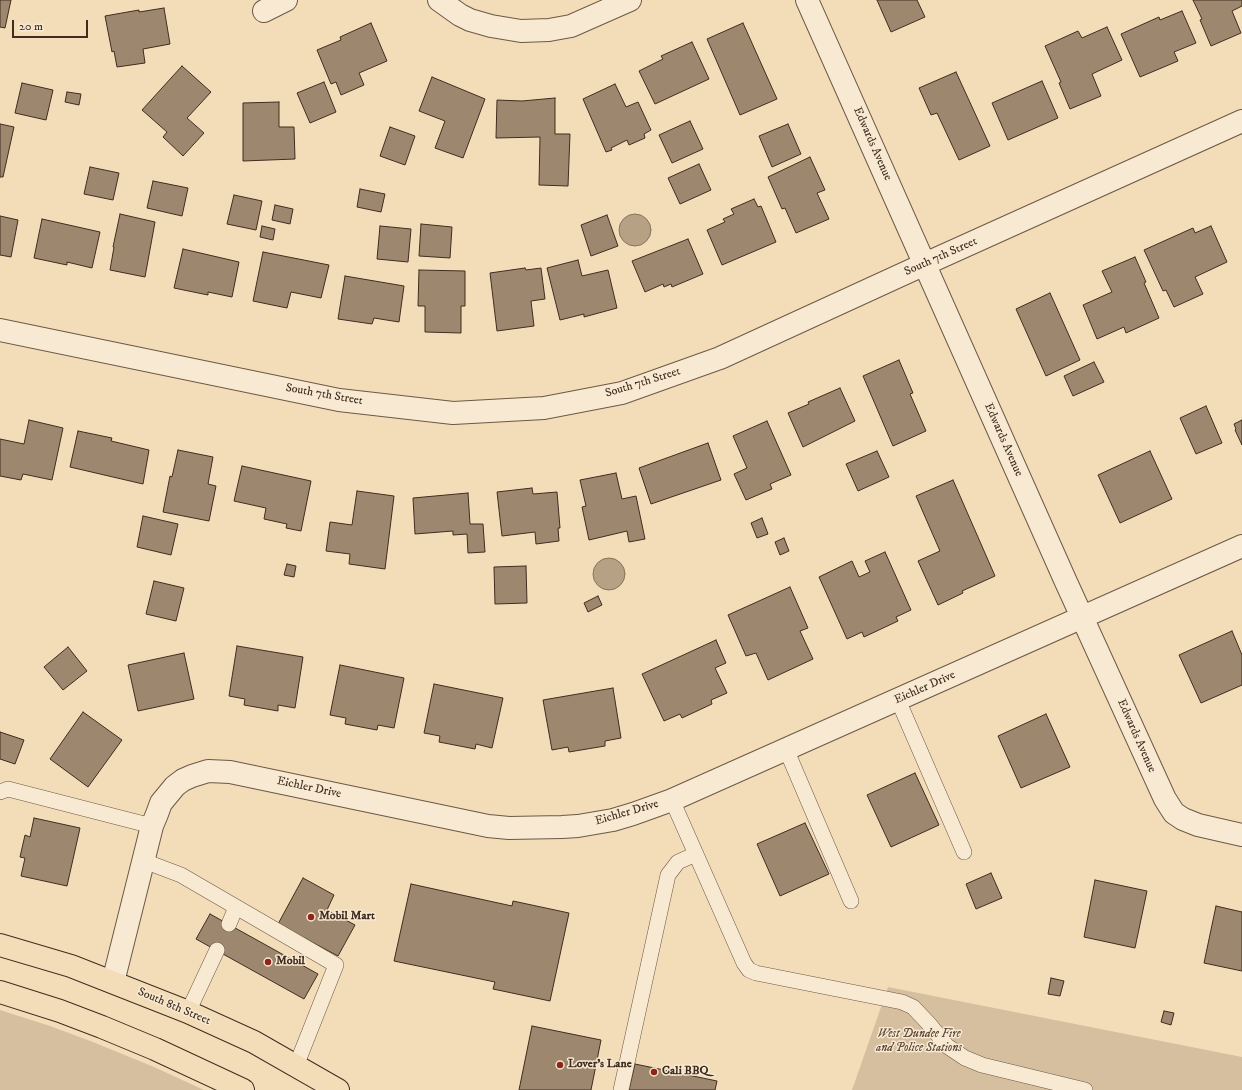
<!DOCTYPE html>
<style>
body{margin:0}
#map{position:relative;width:1242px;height:1090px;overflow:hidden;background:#f3ddb9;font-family:"IM FELL DW Pica",serif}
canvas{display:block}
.scale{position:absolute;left:12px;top:20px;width:76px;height:18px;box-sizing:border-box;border:2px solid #402c1f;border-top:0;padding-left:5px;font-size:12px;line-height:14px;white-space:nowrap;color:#402c1f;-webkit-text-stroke:3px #f7e9d2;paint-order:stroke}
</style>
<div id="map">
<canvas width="1242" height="1090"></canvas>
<div class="scale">20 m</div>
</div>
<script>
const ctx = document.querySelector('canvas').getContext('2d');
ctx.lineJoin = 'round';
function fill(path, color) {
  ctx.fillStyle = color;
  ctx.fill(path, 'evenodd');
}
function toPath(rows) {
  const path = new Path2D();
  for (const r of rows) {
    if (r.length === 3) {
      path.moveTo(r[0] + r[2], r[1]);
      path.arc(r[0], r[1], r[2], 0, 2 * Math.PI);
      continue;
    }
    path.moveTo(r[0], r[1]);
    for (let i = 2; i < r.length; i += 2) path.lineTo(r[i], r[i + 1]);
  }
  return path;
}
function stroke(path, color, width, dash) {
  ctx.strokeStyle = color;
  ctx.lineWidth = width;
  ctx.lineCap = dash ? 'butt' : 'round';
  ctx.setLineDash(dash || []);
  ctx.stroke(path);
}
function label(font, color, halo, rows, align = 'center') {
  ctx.font = font + ' "IM FELL DW Pica",serif';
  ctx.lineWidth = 3;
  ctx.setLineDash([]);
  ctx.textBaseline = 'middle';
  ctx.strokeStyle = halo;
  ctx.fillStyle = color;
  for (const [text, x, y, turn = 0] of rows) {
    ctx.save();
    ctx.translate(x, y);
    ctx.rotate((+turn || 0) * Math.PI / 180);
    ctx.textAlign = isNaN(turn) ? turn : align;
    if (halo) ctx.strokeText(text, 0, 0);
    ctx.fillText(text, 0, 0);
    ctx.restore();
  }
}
const green = toPath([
 [888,987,1242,1057,1242,1090,852,1090],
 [0,1010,50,1026,93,1042,154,1067,204,1090,0,1090]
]);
const water = toPath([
 [635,230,16],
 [609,574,16]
]);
const building = toPath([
 [0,0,11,0,5,28,0,27,0,0],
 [877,0,917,0,925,17,891,32,877,0],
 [1193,0,1242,0,1242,6,1232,11,1241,33,1211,46,1200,20,1202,19,1193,0],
 [164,8,170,44,143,49,145,63,117,67,114,51,112,52,105,16,139,10,139,12,164,8],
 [1182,11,1196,43,1174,52,1178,61,1140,77,1121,34,1159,17,1160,20,1182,11],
 [371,23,387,61,359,73,364,85,341,95,336,82,331,84,317,50,341,40,340,37,371,23],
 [743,23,777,99,740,115,707,39,743,23],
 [1107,27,1122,60,1092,74,1101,96,1070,109,1059,83,1061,82,1045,46,1078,31,1082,38,1107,27],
 [692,42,709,79,655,104,639,71,663,59,661,56,692,42],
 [182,66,211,92,187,118,204,133,183,156,163,137,167,132,142,110,182,66],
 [956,72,990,146,959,160,937,113,931,115,919,88,956,72],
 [432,77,485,99,463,158,435,148,445,121,419,111,432,77],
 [1042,81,1058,118,1008,140,992,103,1042,81],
 [324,82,336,112,310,123,297,93,324,82],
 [22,83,53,90,46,120,15,113,22,83],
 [615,84,626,107,638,102,651,130,644,134,645,138,629,145,627,140,611,148,612,150,606,152,583,99,615,84],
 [67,92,81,94,79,105,65,102,67,92],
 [555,98,555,134,570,134,568,186,539,185,540,137,496,138,497,100,522,101,555,98],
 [279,102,279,127,294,127,295,159,243,161,243,103,279,102],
 [690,121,703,149,672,163,659,135,690,121],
 [0,124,14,127,3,177,0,177,0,124],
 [788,124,801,154,772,167,759,136,788,124],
 [390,127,415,136,405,165,380,156,390,127],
 [810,157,825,190,817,193,829,219,796,233,785,208,782,209,768,177,810,157],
 [699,164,711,190,680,204,668,178,699,164],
 [90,167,119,173,113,200,84,194,90,167],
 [153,181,188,188,182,216,147,208,153,181],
 [360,189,385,194,381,212,357,207,360,189],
 [234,195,262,201,256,230,227,224,234,195],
 [754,199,758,207,761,206,776,242,722,265,707,230,725,222,723,219,734,214,731,209,754,199],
 [275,205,293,209,290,224,272,220,275,205],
 [120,214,155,222,145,277,110,270,114,247,113,247,120,214],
 [607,215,618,246,591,256,581,225,607,215],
 [0,216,18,220,11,257,0,255,0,216],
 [42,219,100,232,92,268,67,262,67,265,34,258,42,219],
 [421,224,452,227,450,258,419,256,421,224],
 [262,226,275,229,273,240,260,237,262,226],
 [380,226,411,229,408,262,377,259,380,226],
 [1211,226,1227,262,1195,277,1203,294,1174,307,1166,290,1163,291,1144,250,1193,228,1195,233,1211,226],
 [688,239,703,274,672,287,671,284,664,287,663,284,645,292,632,261,688,239],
 [183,249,239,262,232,297,208,292,208,295,174,288,183,249],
 [263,252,329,265,321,298,291,292,287,308,253,301,263,252],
 [1135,257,1146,282,1144,283,1159,318,1126,333,1124,327,1097,339,1083,305,1112,292,1102,271,1135,257],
 [578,260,582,276,608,270,617,308,584,317,584,314,560,320,547,268,578,260],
 [525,268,526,270,541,268,545,299,531,301,534,326,497,331,490,273,525,268],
 [419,270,465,271,465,306,461,306,461,333,425,332,425,306,418,306,419,270],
 [345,276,404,286,399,322,374,318,372,324,338,319,345,276],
 [1050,293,1080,360,1046,376,1016,309,1050,293],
 [899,360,913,393,910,394,926,431,893,446,863,376,899,360],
 [1094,362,1104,382,1073,396,1064,376,1094,362],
 [840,388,855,421,803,447,788,413,809,404,808,402,840,388],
 [1206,406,1222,443,1196,454,1180,418,1206,406],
 [29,420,63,428,52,480,23,474,21,480,0,476,0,439,24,444,29,420],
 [1242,420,1242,445,1235,430,1236,429,1234,424,1242,420],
 [767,421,791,475,770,484,772,489,746,500,734,474,747,468,733,436,767,421],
 [78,431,112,438,111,441,149,450,143,484,70,467,78,431],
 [708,443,721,480,651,504,639,468,708,443],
 [178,450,213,457,208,484,216,486,209,521,163,512,170,476,172,477,178,450],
 [877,451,889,477,858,491,846,464,877,451],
 [1150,451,1172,499,1120,523,1098,475,1150,451],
 [242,466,311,481,301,531,286,528,287,524,264,519,266,508,234,501,242,466],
 [616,473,622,499,636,496,645,539,629,542,627,531,589,540,582,507,586,506,580,480,616,473],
 [953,480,995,576,962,591,963,593,938,605,918,561,940,551,916,496,953,480],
 [532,488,533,494,557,492,560,528,558,528,559,541,536,544,535,532,502,536,497,492,532,488],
 [357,491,394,496,385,569,349,564,350,554,326,551,330,522,352,525,357,491],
 [468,493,470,524,483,524,485,552,468,553,467,534,453,535,453,531,415,534,413,498,468,493],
 [143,516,178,524,171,555,137,547,143,516],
 [762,518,768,534,757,538,751,523,762,518],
 [784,538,789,551,780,555,775,542,784,538],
 [885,552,911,610,896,617,898,621,864,637,862,632,847,639,819,577,852,561,859,577,870,572,865,561,885,552],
 [287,564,296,566,294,577,284,575,287,564],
 [526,566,527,603,495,604,494,567,526,566],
 [154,581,184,588,176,621,146,614,154,581],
 [790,587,808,628,800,631,813,659,768,680,756,653,746,656,728,615,790,587],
 [598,596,602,605,588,612,584,603,598,596],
 [1232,631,1242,655,1242,685,1201,703,1179,655,1232,631],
 [716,640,726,663,715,668,727,693,711,700,712,704,682,718,680,714,664,721,642,674,716,640],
 [237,646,303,657,295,708,278,705,278,711,244,705,245,699,229,696,237,646],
 [68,647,87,671,63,690,44,667,68,647],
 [184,653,194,699,138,711,128,665,184,653],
 [340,665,404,678,394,728,378,725,377,730,345,724,346,718,330,715,340,665],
 [434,684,503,698,492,748,476,744,475,749,439,742,440,736,424,733,434,684],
 [613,688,621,738,605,741,605,746,569,752,568,747,552,750,543,700,613,688],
 [83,712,122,740,88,787,50,759,83,712],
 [1046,714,1070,767,1021,788,998,736,1046,714],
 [0,732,24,740,15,764,0,759,0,732],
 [915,773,939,825,891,847,867,795,915,773],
 [34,818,80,828,67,886,21,876,25,858,20,857,25,835,30,837,34,818],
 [805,823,829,874,780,896,757,844,805,823],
 [991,873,1002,898,976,909,966,884,991,873],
 [303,878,334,895,327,910,355,925,338,956,278,924,303,878],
 [1095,880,1147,891,1135,948,1084,937,1095,880],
 [411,884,512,906,513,901,569,913,550,1001,493,989,495,982,394,961,411,884],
 [1216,906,1242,912,1242,971,1204,963,1216,906],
 [210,914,318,974,304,999,196,939,210,914],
 [1051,978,1064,981,1060,996,1048,994,1051,978],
 [1164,1011,1174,1013,1171,1025,1161,1022,1164,1011],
 [532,1026,601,1040,591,1090,519,1090,532,1026],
 [635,1064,717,1081,715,1090,629,1090,635,1064]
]);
const lane = toPath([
 [898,700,964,852],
 [786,749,851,901],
 [0,792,8,789,152,826],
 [672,800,744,963,749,970,756,973,902,1002,913,1007,930,1025,947,1046,965,1058,982,1065,1085,1090],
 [144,861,181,875,336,965,296,1066],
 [229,924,236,907],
 [188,1012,217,950],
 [621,1090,668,875,678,862,696,854]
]);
const street = toPath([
 [439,0,460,15,470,20,491,26,521,31,549,30,571,26,630,0],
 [807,0,1066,582,1165,799,1174,813,1183,819,1198,825,1242,835],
 [264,11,286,0],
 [0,330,339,400,453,413,544,408,622,393,720,358,925,264,1242,121],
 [113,982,152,826,157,814,161,803,175,786,183,780,192,776,208,771,230,772,488,826,509,828,562,827,578,826,613,820,633,814,672,800,1242,546]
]);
const primary = toPath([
 [0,945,71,966,188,1012,254,1042,338,1090],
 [0,992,60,1011,102,1027,155,1049,243,1090]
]);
const markers = [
 [311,917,4,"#8f2418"],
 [268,962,4,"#8f2418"],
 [560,1065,4,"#8f2418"],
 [654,1072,4,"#8f2418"]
];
const streetNames = [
 ["Edwards Avenue",872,144,66],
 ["South 7th Street",941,257,-24],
 ["South 7th Street",643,383,-17],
 ["South 7th Street",324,395,10],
 ["Edwards Avenue",1003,440,66],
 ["Eichler Drive",925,688,-24],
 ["Edwards Avenue",1136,736,66],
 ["Eichler Drive",309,788,12],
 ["Eichler Drive",627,813,-16],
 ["South 8th Street",174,1007,23]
];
const poiNames = [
 ["Mobil Mart",319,917],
 ["Mobil",276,962],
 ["Lover's Lane",568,1065],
 ["Cali BBQ",662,1072]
];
const parkNames = [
 ["West Dundee Fire",919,1035],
 ["and Police Stations",919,1049]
];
fill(green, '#d5bf9f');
fill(water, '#b6a185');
stroke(water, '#87725c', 1);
fill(building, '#9d886f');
stroke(building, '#402c1f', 1);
stroke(lane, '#6d5846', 16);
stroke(street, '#6d5846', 24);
stroke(primary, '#402c1f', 24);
stroke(lane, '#f7e9d2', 15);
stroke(street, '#f7e9d2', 22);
stroke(primary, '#f3ddb9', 22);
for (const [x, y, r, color] of markers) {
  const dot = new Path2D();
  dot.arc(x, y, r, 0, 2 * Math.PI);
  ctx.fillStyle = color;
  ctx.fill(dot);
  stroke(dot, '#f7e9d2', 1.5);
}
label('12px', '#402c1f', '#f7e9d2', streetNames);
label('bold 12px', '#402c1f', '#f7e9d2', poiNames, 'left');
label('italic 12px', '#5e4939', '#f7e9d2', parkNames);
</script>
